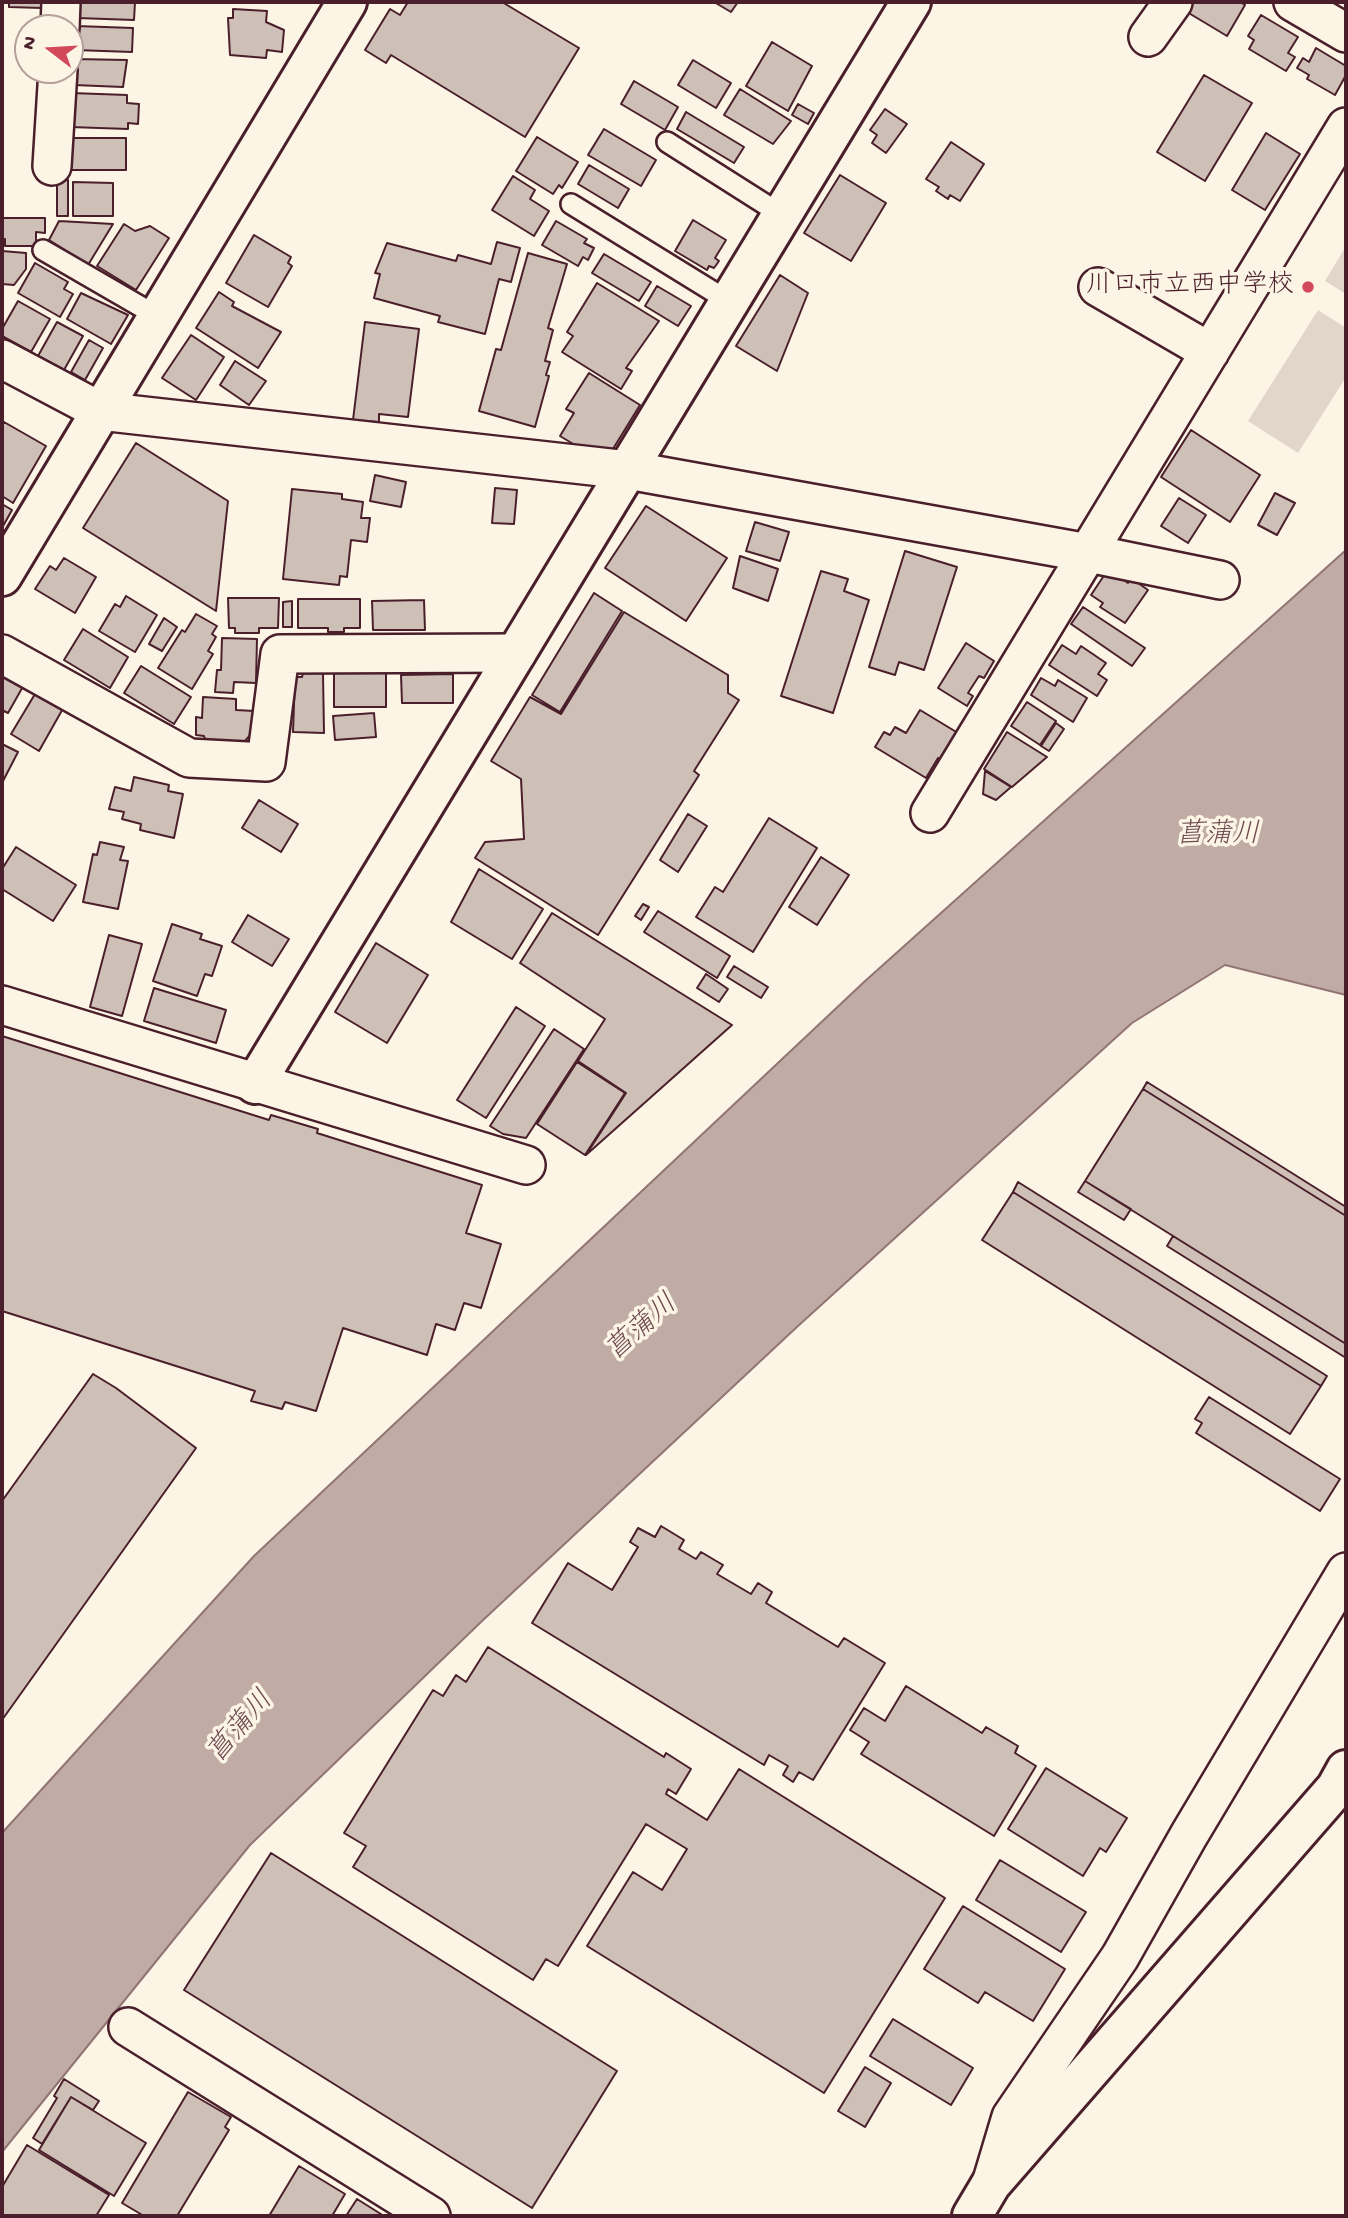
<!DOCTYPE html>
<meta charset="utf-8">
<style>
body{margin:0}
#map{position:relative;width:1348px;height:2218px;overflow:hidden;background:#fcf5e5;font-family:"Gochi Hand",sans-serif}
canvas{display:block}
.frame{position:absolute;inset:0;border:4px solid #4a1f2b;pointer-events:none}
.north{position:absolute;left:14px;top:14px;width:70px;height:70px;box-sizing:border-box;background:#fcf5e5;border:2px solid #b59f9b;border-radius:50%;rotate:287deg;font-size:19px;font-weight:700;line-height:28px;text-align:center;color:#4a1f2b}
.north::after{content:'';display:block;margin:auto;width:24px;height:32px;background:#d1495b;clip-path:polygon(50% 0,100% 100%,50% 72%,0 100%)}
</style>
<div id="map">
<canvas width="1348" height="2218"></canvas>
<div class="frame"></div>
<div class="north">N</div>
</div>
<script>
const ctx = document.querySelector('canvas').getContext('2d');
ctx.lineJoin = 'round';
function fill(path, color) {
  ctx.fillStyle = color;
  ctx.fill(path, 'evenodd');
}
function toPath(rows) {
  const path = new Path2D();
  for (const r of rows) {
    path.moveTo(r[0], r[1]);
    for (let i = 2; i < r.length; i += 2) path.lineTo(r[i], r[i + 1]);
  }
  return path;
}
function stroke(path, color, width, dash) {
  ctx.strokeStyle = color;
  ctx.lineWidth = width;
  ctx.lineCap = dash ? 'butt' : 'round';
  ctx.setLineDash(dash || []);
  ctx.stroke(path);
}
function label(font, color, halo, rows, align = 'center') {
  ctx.font = font + ' "Gochi Hand","Klee One",sans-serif';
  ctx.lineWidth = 7;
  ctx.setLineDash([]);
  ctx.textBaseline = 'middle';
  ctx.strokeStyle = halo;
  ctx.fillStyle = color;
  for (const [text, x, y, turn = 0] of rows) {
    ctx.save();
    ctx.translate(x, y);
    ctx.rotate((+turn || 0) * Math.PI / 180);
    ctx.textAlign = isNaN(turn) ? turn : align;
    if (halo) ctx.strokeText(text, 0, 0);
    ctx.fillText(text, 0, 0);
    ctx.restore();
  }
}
const green = toPath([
 [1346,246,1346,294,1325,281],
 [1318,310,1346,328,1346,377,1298,453,1248,421]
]);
const water = toPath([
 [1346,550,1346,995,1225,965,1132,1023,798,1326,481,1622,250,1845,2,2152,2,1833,254,1556,864,982,1346,550]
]);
const building = toPath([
 [9,2,42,2,42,8,9,7,9,2],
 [77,2,135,2,134,20,77,18,77,2],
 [408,2,502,2,579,48,525,137,391,55,386,63,365,50,390,9,400,15,408,2],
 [714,2,738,2,731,12,714,2],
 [1193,2,1240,2,1245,5,1227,36,1187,12,1193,2],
 [233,9,267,11,266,22,284,30,282,52,267,50,266,58,230,55,228,18,233,18,233,9],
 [1261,15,1298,37,1288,53,1295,57,1286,71,1249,49,1254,40,1248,36,1261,15],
 [76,26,133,28,132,52,75,50,76,26],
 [772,42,812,66,788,111,746,86,772,42],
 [1316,48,1346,66,1346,75,1335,95,1307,79,1309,75,1297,68,1303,58,1309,62,1316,48],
 [74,59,127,60,123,87,74,85,74,59],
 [693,60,731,83,716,108,678,85,693,60],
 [1204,75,1252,103,1205,181,1157,152,1204,75],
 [634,81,678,107,665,130,621,104,634,81],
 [740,89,791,121,773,144,724,115,740,89],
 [71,93,127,95,127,103,139,104,138,124,128,123,128,129,70,127,71,93],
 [798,104,814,113,808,124,792,115,798,104],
 [885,109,907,124,886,153,872,143,877,135,870,130,885,109],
 [686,112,744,147,734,163,677,129,686,112],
 [604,129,656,160,641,186,588,155,604,129],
 [1266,133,1300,154,1265,210,1232,190,1266,133],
 [537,137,578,162,562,188,559,185,553,194,516,171,537,137],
 [71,138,126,138,126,170,70,170,71,138],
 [951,142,984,164,960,201,950,195,948,199,936,191,939,187,926,179,951,142],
 [589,165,629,189,618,208,578,184,589,165],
 [840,175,886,203,851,261,804,233,840,175],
 [513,176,535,190,530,199,549,211,534,236,492,210,513,176],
 [57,180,68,180,68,216,57,216,57,180],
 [73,182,113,183,113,216,73,216,73,182],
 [2,218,45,218,45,233,36,232,36,246,5,246,5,239,2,239,2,218],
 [693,220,726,240,715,258,719,261,714,268,709,266,707,270,675,251,693,220],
 [59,221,113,224,88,265,49,240,59,221],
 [556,221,587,239,584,243,594,248,588,260,583,257,578,266,542,245,556,221],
 [124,224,135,231,150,226,169,238,136,290,97,266,124,224],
 [254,235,291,257,288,263,292,266,268,307,226,283,254,235],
 [497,242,520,248,511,282,499,279,485,334,438,322,440,316,374,298,380,274,375,273,387,243,456,261,458,255,491,264,497,242],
 [2,251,26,253,26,269,14,285,2,284,2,251],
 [528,253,567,264,548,328,553,330,545,361,550,362,546,375,549,376,535,427,479,411,496,349,501,350,528,253],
 [604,254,651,282,639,301,592,273,604,254],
 [35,263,68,282,64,289,73,294,60,317,18,293,35,263],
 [780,275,808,293,777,371,736,346,780,275],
 [597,283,659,321,626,368,632,371,621,389,562,352,573,336,567,332,597,283],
 [657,286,691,306,678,326,645,306,657,286],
 [219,292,234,302,232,306,281,332,258,368,196,328,219,292],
 [81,293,128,315,111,344,67,319,81,293],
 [18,301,50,319,31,352,2,336,2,329,18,301],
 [57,322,83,336,64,370,38,356,57,322],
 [365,322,419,329,408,417,379,414,379,422,353,420,365,322],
 [191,335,224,357,196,400,162,378,191,335],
 [89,340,103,348,85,380,71,372,89,340],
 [235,361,266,381,249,405,220,385,235,361],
 [589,373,640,405,608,457,593,456,560,436,574,413,566,409,589,373],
 [4,422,46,446,13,503,2,496,2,426,4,422],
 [1191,430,1260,475,1230,522,1161,477,1191,430],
 [136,443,228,501,216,611,83,528,136,443],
 [375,475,406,482,401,507,370,501,375,475],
 [495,488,517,490,514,524,492,523,495,488],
 [292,489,342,494,342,499,363,502,361,518,370,518,367,542,351,540,347,577,340,576,339,585,283,579,292,489],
 [1275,493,1295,503,1277,535,1258,525,1275,493],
 [1179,498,1206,515,1188,543,1161,526,1179,498],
 [2,504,12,510,2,528,2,504],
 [646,506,727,558,686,621,605,568,646,506],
 [755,522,789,532,780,561,746,551,755,522],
 [905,551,957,567,924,670,899,662,895,675,869,667,905,551],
 [740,556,778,569,768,601,733,588,740,556],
 [64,558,96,577,75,613,35,589,50,566,56,570,64,558],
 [821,571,848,579,844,591,869,600,833,713,781,696,821,571],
 [1105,574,1112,578,1115,574,1128,583,1131,578,1148,590,1125,623,1100,607,1103,603,1091,595,1105,574],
 [594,593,622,611,560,712,532,695,594,593],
 [126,596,157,615,135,652,99,631,115,604,120,607,126,596],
 [228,598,279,598,278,628,259,628,259,633,235,633,235,628,229,628,228,598],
 [298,599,360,599,360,628,344,628,344,632,328,632,328,628,298,628,298,599],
 [424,600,425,630,373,630,372,601,424,600],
 [292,601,292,627,283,627,283,602,292,601],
 [1083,607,1145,648,1132,666,1071,624,1083,607],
 [624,612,728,675,728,693,739,700,694,771,699,775,598,935,475,858,485,842,524,839,521,779,491,761,530,697,561,714,624,612],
 [196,614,217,626,212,634,216,637,208,651,213,654,192,689,158,668,182,630,185,632,196,614],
 [164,618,177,627,162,651,149,644,164,618],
 [83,629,128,657,110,688,64,660,83,629],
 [222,638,257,639,256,683,234,682,233,693,215,692,217,670,221,670,222,638],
 [966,643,994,661,984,678,979,676,968,693,973,696,967,706,938,688,966,643],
 [1062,645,1076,654,1081,646,1106,663,1098,674,1107,680,1097,696,1049,665,1062,645],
 [141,666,191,697,174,724,124,693,141,666],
 [2,670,25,683,8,713,4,711,2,714,2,670],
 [334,670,386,670,386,707,334,707,334,670],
 [303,673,323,673,324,733,293,732,295,677,302,677,303,673],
 [453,674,453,703,402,703,401,675,453,674],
 [1041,678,1055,686,1058,680,1087,698,1073,722,1031,695,1041,678],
 [38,689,65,705,39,751,11,734,38,689],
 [203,697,236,699,236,710,254,711,253,732,244,742,205,740,204,736,196,735,196,717,202,718,203,697],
 [1027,702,1056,721,1040,745,1011,726,1027,702],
 [920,710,958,733,942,760,938,758,926,778,875,747,884,732,890,735,895,727,906,733,920,710],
 [374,713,376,737,335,740,333,716,374,713],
 [1056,723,1064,729,1049,751,1041,746,1056,723],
 [1007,732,1047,757,1012,787,984,769,1007,732],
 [2,744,18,752,2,783,2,744],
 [985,771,1011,787,996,800,983,794,985,771],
 [134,777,169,785,168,791,183,794,174,838,140,830,141,824,122,819,124,812,109,809,115,787,131,791,134,777],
 [259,800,298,824,281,852,242,828,259,800],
 [688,814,707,826,678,872,660,860,688,814],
 [769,818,817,848,753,952,696,917,715,887,723,892,769,818],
 [100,842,124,847,120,860,128,861,118,909,83,902,93,854,97,855,100,842],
 [16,847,76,885,53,921,2,889,2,869,16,847],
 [821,857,849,875,817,925,789,907,821,857],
 [479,869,543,909,512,959,451,922,479,869],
 [643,904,649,907,641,920,635,916,643,904],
 [658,911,730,956,717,978,644,932,658,911],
 [552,913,732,1025,586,1155,626,1093,578,1061,605,1019,520,963,552,913],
 [248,915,289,939,272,966,232,942,248,915],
 [172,924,202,934,200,939,222,946,212,976,205,974,197,996,153,981,172,924],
 [109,935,142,944,122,1016,90,1007,109,935],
 [376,943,428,975,387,1043,335,1012,376,943],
 [734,966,768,987,761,998,727,977,734,966],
 [706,974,728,989,719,1002,697,988,706,974],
 [154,988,226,1010,216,1043,144,1021,154,988],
 [516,1007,545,1026,486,1118,457,1100,516,1007],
 [554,1029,584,1049,526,1138,503,1134,490,1126,554,1029],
 [2,1036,269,1120,271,1115,318,1129,317,1133,482,1185,466,1233,501,1244,481,1308,464,1303,455,1330,436,1324,427,1355,343,1328,316,1411,285,1402,282,1409,251,1401,255,1391,2,1311,2,1036],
 [577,1062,625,1093,585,1155,537,1124,577,1062],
 [1147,1082,1346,1207,1346,1216,1143,1089,1147,1082],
 [1143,1089,1346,1216,1346,1344,1085,1181,1143,1089],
 [1085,1181,1131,1209,1124,1220,1078,1192,1085,1181],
 [1018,1182,1327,1376,1321,1386,1013,1192,1018,1182],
 [1013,1192,1321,1386,1290,1434,982,1240,1013,1192],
 [1173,1236,1346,1344,1346,1358,1167,1246,1173,1236],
 [93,1374,116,1388,196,1448,2,1720,2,1501,93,1374],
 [1209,1397,1340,1479,1320,1511,1196,1433,1202,1423,1195,1419,1209,1397],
 [661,1526,684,1540,679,1549,696,1559,701,1552,723,1565,717,1574,751,1594,758,1583,772,1592,766,1603,838,1647,844,1638,885,1663,813,1780,799,1772,793,1782,783,1775,788,1766,769,1755,764,1765,532,1623,568,1563,612,1590,638,1547,630,1542,638,1528,655,1537,661,1526],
 [488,1647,664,1757,666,1753,691,1769,676,1794,668,1789,666,1794,707,1820,739,1769,945,1898,824,2093,587,1946,633,1872,662,1890,687,1849,646,1824,558,1966,546,1959,533,1980,353,1867,366,1846,344,1833,433,1690,443,1696,456,1675,466,1682,488,1647],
 [906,1686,982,1733,986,1727,1018,1746,1015,1753,1036,1766,994,1836,861,1754,869,1742,850,1730,864,1708,885,1721,906,1686],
 [1046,1768,1127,1818,1106,1852,1100,1848,1083,1876,1008,1829,1046,1768],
 [271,1853,617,2071,532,2208,184,1990,271,1853],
 [1000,1860,1086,1912,1061,1952,976,1900,1000,1860],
 [963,1906,1065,1969,1033,2021,985,1992,978,2003,924,1969,963,1906],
 [893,2019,973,2068,951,2105,870,2056,893,2019],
 [865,2067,891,2083,865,2127,838,2111,865,2067],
 [64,2079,99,2101,93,2110,71,2097,42,2144,33,2138,57,2098,54,2096,64,2079],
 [188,2092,231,2117,225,2127,229,2130,177,2216,144,2216,122,2203,188,2092],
 [71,2097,146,2143,114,2196,39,2150,71,2097],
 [27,2145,109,2195,96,2216,2,2216,2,2187,27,2145],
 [299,2166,345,2194,332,2216,269,2216,299,2166],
 [357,2199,384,2216,346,2216,357,2199]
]);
const service = toPath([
 [667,142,782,215],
 [571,204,730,302],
 [43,250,157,316]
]);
const minor = toPath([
 [1293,2,1346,33],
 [60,28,61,2],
 [1148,37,1173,2],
 [52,166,58,70],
 [1098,287,1210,352],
 [2,359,100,411,628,470,1088,553,1220,580],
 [2,654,189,758,266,762,280,654,517,653],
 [930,813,1346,127],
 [2,1005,526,1165],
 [128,2027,431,2216],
 [991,2184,1011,2117,1120,1957,1189,1835,1346,1572]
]);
const tertiary = toPath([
 [2,576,347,2],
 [255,1084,911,2],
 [972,2216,991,2184,1336,1788,1346,1770]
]);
const markers = [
 [1308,287,7,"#d1495b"]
];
const poiNames = [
 ["川口市立西中学校",1294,287]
];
const waterNames = [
 ["菖蒲川",1218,837],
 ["菖蒲川",643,1329,-41],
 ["菖蒲川",242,1728,-49]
];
fill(green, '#e2d5ca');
fill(water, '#c0aca5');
stroke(water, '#917474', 2);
fill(building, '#cfc0b7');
stroke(building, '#4a1f2b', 2);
stroke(service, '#4a1f2b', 24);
stroke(minor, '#4a1f2b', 42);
stroke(tertiary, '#4a1f2b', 44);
stroke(service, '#fcf5e5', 19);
stroke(minor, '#fcf5e5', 37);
stroke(tertiary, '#fcf5e5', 38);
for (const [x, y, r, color] of markers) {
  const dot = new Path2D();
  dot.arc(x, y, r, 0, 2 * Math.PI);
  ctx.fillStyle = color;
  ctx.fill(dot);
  stroke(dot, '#fcf5e5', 2.5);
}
label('26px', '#4a1f2b', '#fcf5e5', poiNames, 'right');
label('italic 28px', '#6d4950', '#fcf5e5', waterNames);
</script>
